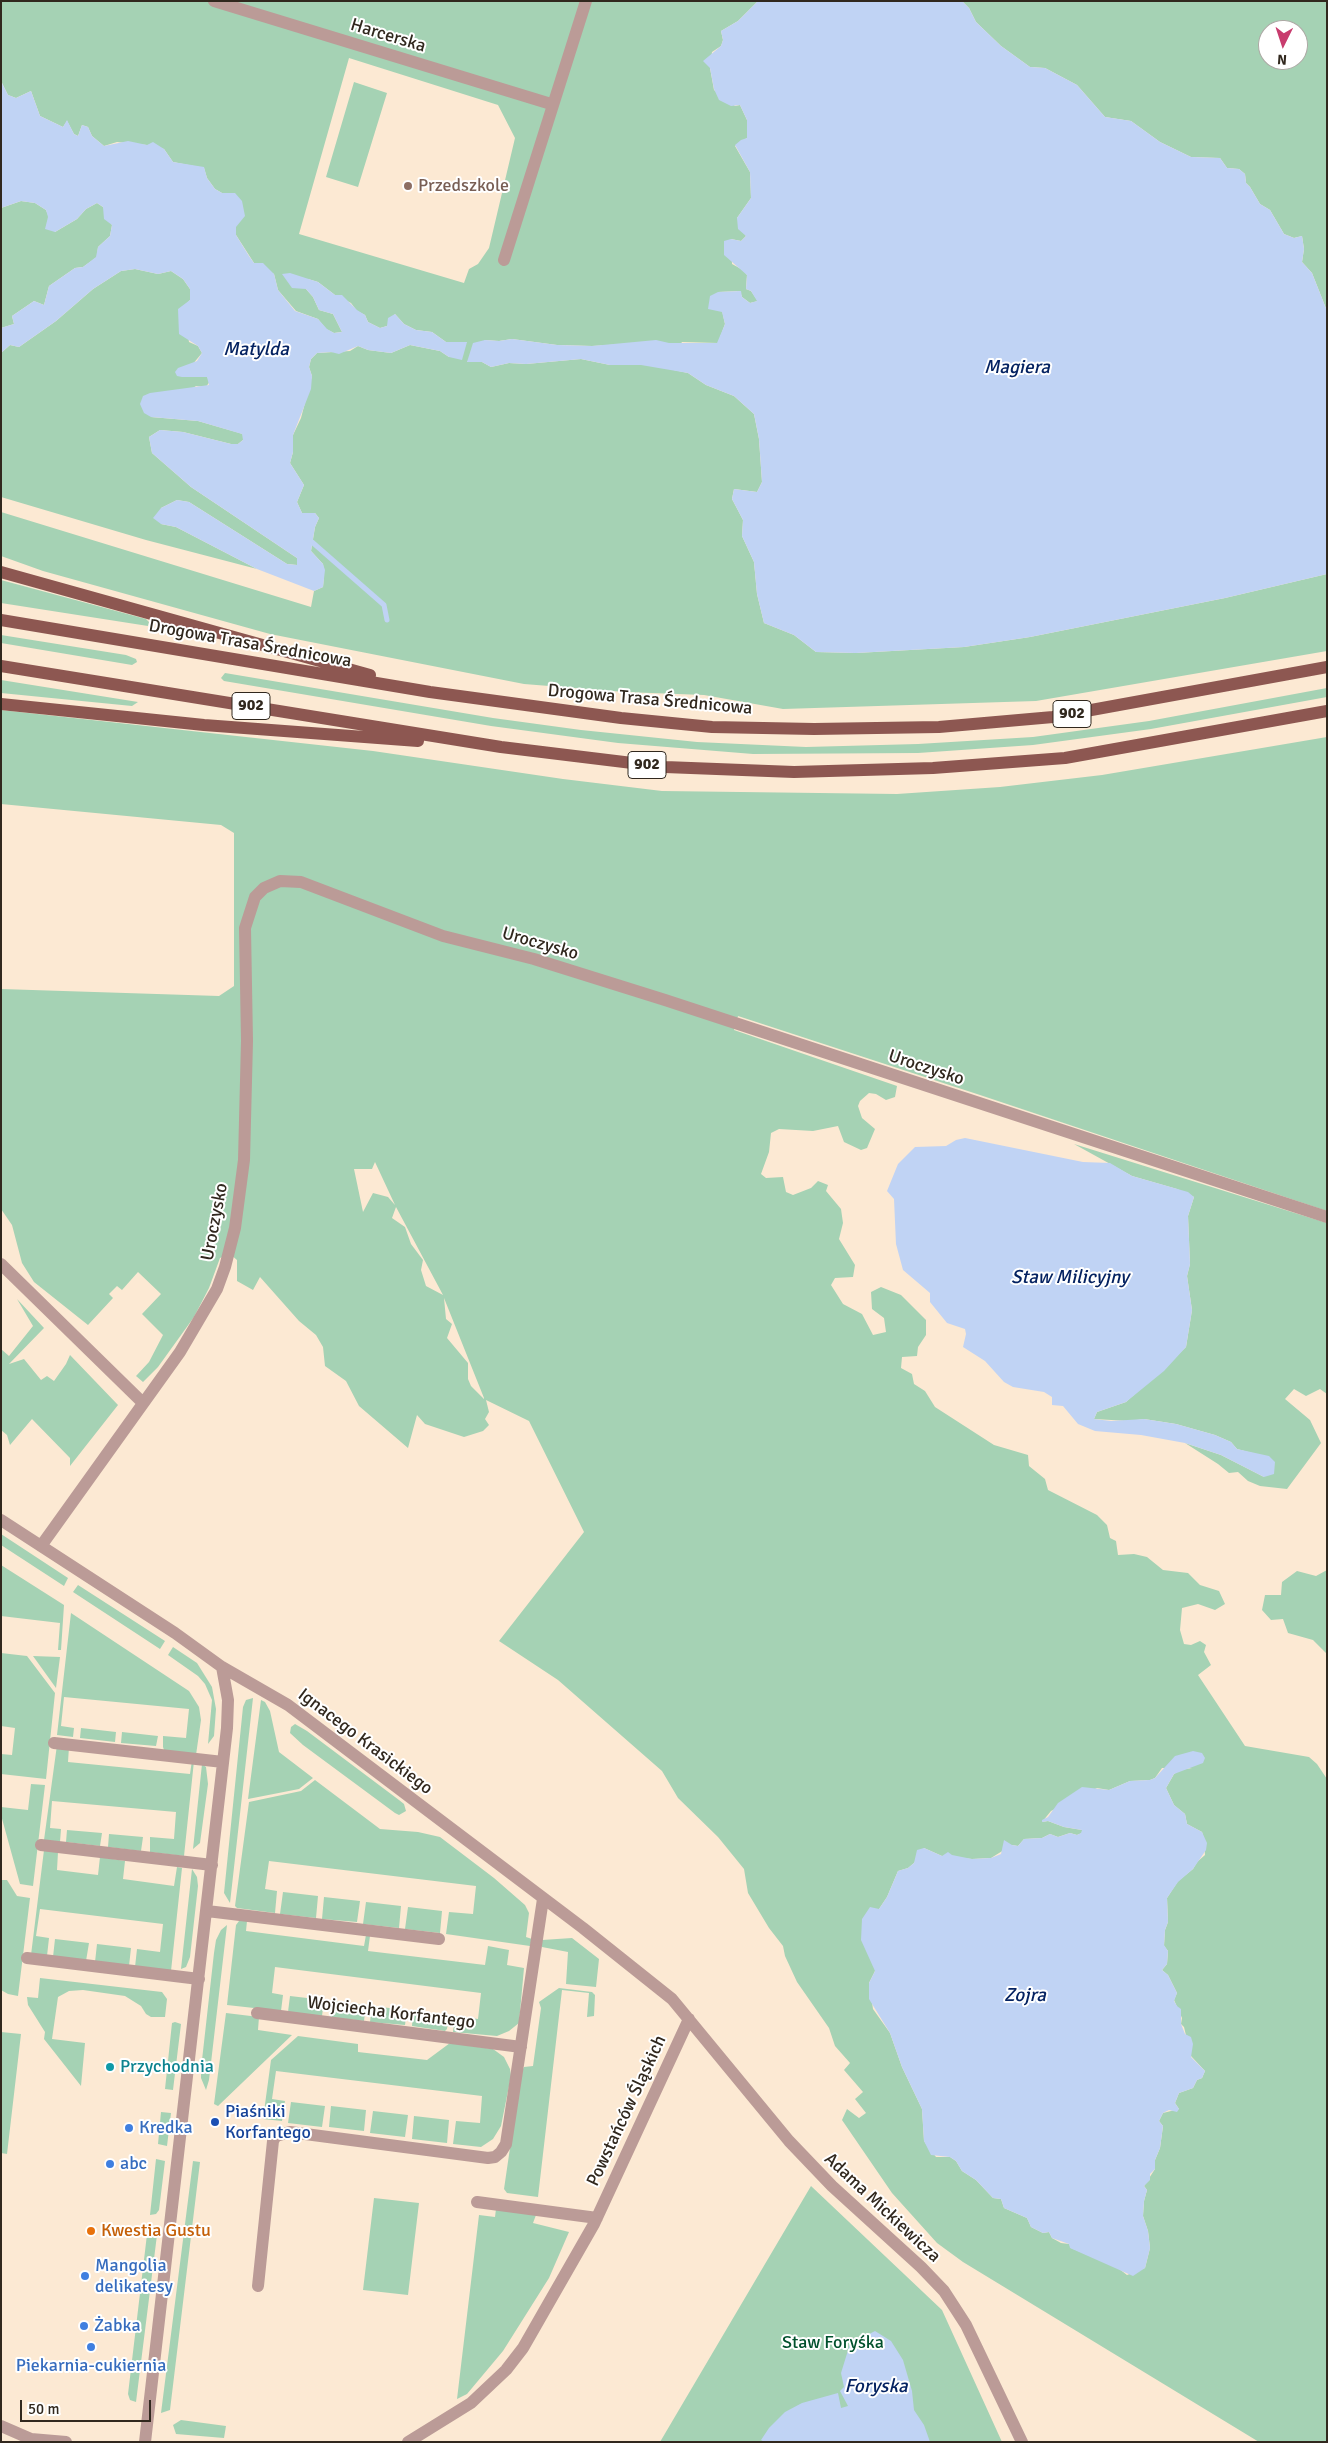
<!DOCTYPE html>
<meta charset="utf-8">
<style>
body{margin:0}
#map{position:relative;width:1328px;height:2443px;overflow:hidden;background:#fce9d3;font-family:Signika,sans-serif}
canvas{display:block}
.frame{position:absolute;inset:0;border:2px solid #31281e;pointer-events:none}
.north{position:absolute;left:1258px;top:20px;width:50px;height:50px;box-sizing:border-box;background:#fff;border:1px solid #ada9a5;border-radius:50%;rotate:184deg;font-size:14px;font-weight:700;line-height:20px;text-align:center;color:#31281e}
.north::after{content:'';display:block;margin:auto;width:18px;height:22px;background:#c83c6e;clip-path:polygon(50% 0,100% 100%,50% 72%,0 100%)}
.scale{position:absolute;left:20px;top:2400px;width:131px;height:22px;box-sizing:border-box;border:2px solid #31281e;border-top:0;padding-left:6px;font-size:15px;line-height:18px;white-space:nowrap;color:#31281e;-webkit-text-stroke:4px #fff;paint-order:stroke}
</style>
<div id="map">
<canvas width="1328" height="2443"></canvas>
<div class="frame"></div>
<div class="north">N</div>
<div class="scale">50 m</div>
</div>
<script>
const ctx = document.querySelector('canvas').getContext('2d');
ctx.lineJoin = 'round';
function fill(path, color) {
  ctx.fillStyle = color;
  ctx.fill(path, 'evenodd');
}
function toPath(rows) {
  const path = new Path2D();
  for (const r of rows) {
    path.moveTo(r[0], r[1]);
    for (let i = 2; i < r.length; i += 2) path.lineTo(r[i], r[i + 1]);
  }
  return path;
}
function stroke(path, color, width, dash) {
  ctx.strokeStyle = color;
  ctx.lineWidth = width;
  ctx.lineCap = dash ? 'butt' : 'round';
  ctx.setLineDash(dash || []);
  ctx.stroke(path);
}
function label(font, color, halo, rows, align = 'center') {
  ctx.font = font + ' Signika,sans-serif';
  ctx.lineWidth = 4;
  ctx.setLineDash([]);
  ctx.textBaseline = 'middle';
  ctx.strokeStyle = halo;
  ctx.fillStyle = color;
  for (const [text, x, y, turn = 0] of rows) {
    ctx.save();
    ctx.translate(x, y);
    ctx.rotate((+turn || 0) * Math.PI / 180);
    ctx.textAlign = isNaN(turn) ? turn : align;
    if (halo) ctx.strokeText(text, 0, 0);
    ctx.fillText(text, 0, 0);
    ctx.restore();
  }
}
const green = toPath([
 [1,1,758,1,738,21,721,31,723,40,721,46,712,52,710,68,714,90,735,106,740,105,747,120,747,138,735,146,750,172,751,198,737,218,746,236,741,241,731,239,732,264,743,270,747,275,746,289,751,291,758,301,750,303,742,297,740,291,718,292,725,324,718,343,682,342,664,368,688,373,706,385,734,396,754,414,759,439,762,482,757,492,734,489,732,499,743,520,742,536,754,562,757,594,764,623,794,635,816,652,856,653,964,647,1030,637,1225,598,1327,574,1327,651,1036,701,783,709,704,695,625,692,524,684,270,634,43,571,1,556,1,512,311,607,314,591,323,587,324,576,323,564,311,551,315,527,319,518,315,513,302,513,297,502,304,485,290,463,293,452,293,435,301,418,312,376,309,367,311,359,317,353,350,351,358,346,368,350,391,353,410,345,440,351,449,357,467,342,446,342,432,332,416,330,404,324,395,314,387,326,380,328,368,322,365,315,357,311,351,303,335,295,318,282,308,279,306,289,313,297,319,310,333,314,342,332,334,333,326,329,318,319,296,311,278,290,274,274,254,263,236,235,235,193,222,193,215,189,207,178,204,168,173,162,164,149,147,145,117,142,104,146,92,136,88,127,82,125,78,136,74,134,67,121,63,127,40,116,31,91,16,98,8,95,1,81],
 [349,58,498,105,515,138,489,248,478,264,469,269,464,283,299,234],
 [512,339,557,345,592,346,642,343,610,365,581,359,526,364,509,363,491,367,482,362,467,362,485,340,499,341],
 [962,1,1327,1,1327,311,1312,273,1302,262,1304,249,1302,236,1294,238,1284,234,1270,210,1260,204,1250,187,1246,183,1245,174,1239,169,1227,168,1220,158,1191,157,1160,142,1131,121,1105,117,1077,85,1045,68,1030,67,1001,46,976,22,969,8],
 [1268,30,1298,30,1298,60,1268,60],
 [354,82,387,93,358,187,326,177],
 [21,201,35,203,46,210,55,232,77,219,86,209,97,203,103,207,112,225,110,236,98,247,97,257,83,267,75,268,49,286,44,305,34,301,12,316,14,324,1,328,1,208],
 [135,269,158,274,171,271,183,279,190,289,190,300,184,307,189,342,198,346,202,353,182,377,207,377,210,381,206,387,196,386,151,417,198,421,243,434,243,440,238,444,231,444,183,432,160,430,149,437,152,453,191,487,297,558,297,565,287,564,189,502,177,500,161,508,161,524,176,527,257,569,146,540,1,497,1,353,10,345,19,347,56,321,93,289,121,271],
 [1,580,146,619,149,622,148,626,1,603],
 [1,635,126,655,136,659,137,662,132,665,1,643],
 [225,673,493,718,581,730,697,742,806,747,918,744,1033,737,1149,721,1327,688,1327,697,1151,729,1033,745,918,753,753,754,618,743,491,726,224,681,221,678],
 [1,680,138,702,132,706,1,693],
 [1,710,373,751,563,779,662,791,897,794,1000,787,1102,775,1327,737,1327,1211,980,1095,738,1016,734,1030,897,1086,895,1097,886,1100,876,1094,869,1093,860,1101,858,1106,862,1118,875,1129,867,1148,861,1150,844,1142,838,1126,813,1131,779,1129,771,1133,769,1152,761,1174,766,1178,783,1177,786,1192,793,1195,811,1188,818,1181,828,1185,826,1191,841,1209,843,1223,839,1239,855,1265,853,1277,835,1278,831,1285,843,1304,862,1314,873,1335,886,1332,884,1318,872,1309,871,1292,881,1287,901,1295,926,1320,926,1335,918,1347,917,1356,902,1357,901,1368,912,1374,914,1384,925,1391,935,1407,994,1445,1028,1455,1029,1466,1045,1479,1048,1490,1097,1515,1107,1525,1110,1538,1116,1541,1118,1555,1134,1554,1147,1557,1163,1570,1188,1573,1200,1585,1219,1591,1225,1604,1215,1610,1198,1604,1182,1608,1180,1630,1184,1644,1191,1645,1200,1641,1206,1645,1204,1652,1211,1665,1198,1675,1245,1746,1309,1757,1317,1764,1327,1779,1327,2442,1259,2442,963,2262,937,2243,892,2193,842,2120,847,2109,859,2118,866,2113,855,2099,863,2092,844,2070,850,2063,835,2046,829,2028,797,1982,785,1956,783,1946,769,1928,748,1893,744,1869,718,1837,678,1798,662,1771,558,1680,499,1641,584,1532,529,1421,486,1400,489,1412,485,1419,489,1425,483,1431,464,1437,425,1424,417,1415,408,1448,359,1406,346,1381,325,1366,323,1347,316,1335,299,1321,260,1277,253,1290,237,1281,237,1260,230,1254,220,1258,209,1288,194,1317,158,1367,143,1382,136,1376,149,1362,163,1335,142,1314,161,1294,138,1272,122,1290,117,1286,109,1294,113,1298,88,1325,34,1282,22,1263,12,1225,1,1209,1,989,219,996,234,986,234,833,221,825,1,804],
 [375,1162,395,1205,388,1197,373,1193,363,1212,354,1169,372,1169],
 [396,1207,443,1295,426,1286,421,1270,423,1260,411,1244,405,1227,392,1218],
 [444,1298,484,1398,484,1399,471,1386,468,1379,468,1363,447,1338,452,1324,446,1319],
 [1162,1768,1192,1768,1180,1770,1174,1774,1166,1788,1174,1805,1185,1814,1187,1824,1202,1832,1204,1839,1205,1855,1197,1862,1193,1869,1178,1881,1167,1898,1168,1922,1165,1930,1164,1946,1168,1951,1167,1964,1162,1970,1168,1975,1177,1993,1174,2000,1182,2018,1181,2024,1184,2027,1191,2056,1205,2071,1202,2078,1197,2080,1193,2088,1179,2093,1175,2103,1179,2109,1163,2113,1159,2121,1163,2126,1160,2148,1155,2160,1155,2169,1144,2186,1147,2190,1144,2201,1143,2216,1148,2231,1150,2248,1145,2268,1127,2275,1118,2268,1071,2248,1069,2244,1061,2243,1052,2238,1049,2232,1043,2233,1031,2227,1027,2218,1004,2208,1001,2199,993,2198,976,2180,962,2171,956,2161,950,2157,936,2157,924,2141,922,2109,902,2067,890,2033,873,2009,869,1983,875,1971,879,1909,887,1897,898,1871,908,1868,914,1863,924,1848,942,1856,972,1859,991,1858,1012,1845,1018,1846,1024,1839,1042,1838,1050,1834,1058,1837,1070,1833,1077,1835,1082,1833,1082,1830,1064,1827,1048,1821,1042,1822,1051,1811,1097,1788,1109,1790,1130,1781,1150,1780,1155,1778],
 [1074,1144,1327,1223,1327,1394,1320,1389,1306,1396,1294,1389,1285,1399,1310,1420,1321,1443,1287,1489,1260,1486,1248,1481,1238,1472,1229,1473,1218,1464,1185,1443,1221,1455,1264,1477,1252,1453,1237,1449,1231,1442,1215,1435,1176,1424,1144,1419,1129,1421,1094,1419,1097,1412,1126,1402,1186,1347,1192,1310,1187,1276,1190,1264,1188,1216,1194,1197,1177,1189,1132,1176],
 [17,1299,44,1328,9,1364,24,1359,41,1380,47,1376,54,1381,66,1364,70,1355,118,1405,70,1466,70,1458,32,1419,10,1445,7,1435,1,1430,1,1349,9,1356,33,1326],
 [1,1534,68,1578,64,1586,1,1545],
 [1,1565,64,1605,61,1650,58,1650,60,1623,1,1616],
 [1327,1570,1327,1654,1313,1640,1288,1633,1283,1619,1271,1620,1262,1610,1265,1595,1281,1595,1282,1582,1297,1571,1316,1576],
 [78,1585,165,1641,160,1649,73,1592],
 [71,1613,189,1691,199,1707,201,1720,196,1755,164,1750,163,1747,163,1736,186,1738,189,1709,64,1697,61,1726,74,1728,73,1737,57,1735],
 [173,1647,197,1663,212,1687,216,1709,214,1736,208,1744,212,1700,205,1684,198,1676,168,1655],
 [1,1653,27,1656,55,1693,46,1779,1,1774,1,1754,12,1755,15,1728,1,1726],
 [33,1656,60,1657,56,1688],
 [253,1698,230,1903,224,1893,243,1707,246,1700],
 [261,1700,265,1702,270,1711,279,1752,313,1778,299,1789,248,1799],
 [295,1724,307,1731,399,1800,404,1804,406,1811,399,1815,395,1813,303,1745,290,1733,291,1727],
 [81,1728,116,1732,115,1742,80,1738],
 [122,1732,158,1736,156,1746,121,1743],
 [57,1745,69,1747,68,1762,190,1774,192,1760,194,1761,184,1856,150,1852,150,1837,174,1839,176,1812,52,1801,50,1828,61,1829,60,1842,44,1840],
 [202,1764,206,1767,208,1784,200,1843,193,1849],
 [315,1780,380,1829,418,1832,440,1837,494,1878,525,1905,529,1913,526,1937,532,1939,530,1946,446,1934,449,1912,473,1914,476,1886,269,1861,265,1889,277,1891,275,1913,237,1908,235,1906,249,1802,301,1791],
 [31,1784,45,1785,33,1886,20,1884,1,1815,1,1807,28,1810],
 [67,1830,102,1833,100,1846,66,1842],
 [109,1834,143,1837,141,1851,108,1847],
 [44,1850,58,1852,57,1870,98,1875,100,1857,125,1861,123,1879,174,1886,177,1867,182,1868,171,1971,135,1967,137,1949,160,1952,163,1924,40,1909,36,1936,49,1938,47,1956,31,1955],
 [192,1869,197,1877,198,1886,190,1957,186,1967,181,1969],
 [1,1880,7,1880,17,1896,30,1898,18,1996,8,1994,1,1990],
 [283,1892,318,1896,316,1918,280,1914],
 [324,1897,360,1901,357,1922,322,1919],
 [366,1902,401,1906,399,1928,363,1924],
 [408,1907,442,1911,440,1933,405,1929],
 [239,1921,247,1921,246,1931,364,1946,366,1935,370,1936,368,1951,485,1965,488,1946,509,1950,507,1965,524,1968,519,2023,509,2031,497,2036,453,2032,455,2016,478,2019,481,1993,275,1967,272,1993,283,1995,281,2011,227,2005,236,1925],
 [227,1925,209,2080,206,2090,201,2078,201,2069,214,1953,216,1940,221,1930],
 [572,1938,599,1959,596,1987,566,1984,568,1952,542,1947,542,1940],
 [55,1939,89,1943,86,1961,53,1957],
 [97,1944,131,1948,129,1966,95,1962],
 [40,1978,162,1992,167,1999,165,2017,151,2017,146,2014,141,2006,125,1996,83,1990,69,1991,58,1997,52,2039,85,2043,81,2086,44,2039,45,2032,28,2005,27,1997,38,1998],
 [559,1988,592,1992,595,1995,594,2016,587,2017,589,1993,562,1990,538,2197,507,2193,504,2189,521,2073,524,2067,533,2066,541,2008,539,2002],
 [290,1996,324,2000,322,2016,288,2012],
 [332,2001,366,2005,364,2021,330,2017],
 [372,2006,407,2010,405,2025,370,2022],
 [413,2011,449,2015,447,2029,445,2031,412,2026],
 [226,2013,259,2017,258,2030,292,2035,218,2106,214,2104],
 [175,2022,181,2024,173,2090,165,2089,172,2023],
 [1,2032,21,2034,7,2154,1,2153],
 [298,2036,358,2044,358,2052,427,2060,450,2043,493,2049,504,2057,510,2069,511,2076,501,2126,493,2139,481,2147,453,2144,456,2121,480,2123,482,2096,276,2071,272,2099,285,2101,282,2121,263,2119,271,2060],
 [291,2102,325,2106,322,2127,288,2123],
 [331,2106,366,2110,364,2131,329,2127],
 [373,2111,408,2115,405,2137,370,2133],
 [161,2112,171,2113,167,2146,158,2144],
 [414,2116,449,2120,447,2143,412,2139],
 [156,2159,165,2161,159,2210,156,2214,150,2215],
 [193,2161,200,2162,170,2410,161,2413],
 [811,2186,942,2310,1002,2442,660,2442],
 [374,2198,419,2203,408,2295,363,2290],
 [496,2209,536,2215,533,2223,569,2232,549,2278,503,2351,467,2394,457,2399,479,2215,495,2217],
 [148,2226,158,2227,136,2402,130,2400,128,2394],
 [181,2420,226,2426,224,2438,176,2434,173,2425]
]);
const water = toPath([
 [758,1,962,1,969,8,976,22,1001,46,1030,67,1045,68,1077,85,1105,117,1131,121,1160,142,1191,157,1220,158,1227,168,1239,169,1245,174,1246,183,1250,187,1260,204,1270,210,1284,234,1294,238,1302,236,1304,249,1302,262,1312,273,1327,311,1327,574,1225,598,1030,637,964,647,856,653,816,652,794,635,764,623,757,594,754,562,742,536,743,520,732,499,734,489,757,492,762,482,759,439,754,414,734,396,706,385,688,373,641,365,610,365,581,359,526,364,509,363,491,367,482,362,467,362,473,343,485,340,499,341,512,339,557,345,592,346,656,340,669,343,717,343,725,324,722,312,708,309,710,296,718,292,741,291,742,297,750,303,757,301,751,291,746,289,747,275,724,255,724,241,731,239,741,241,746,236,738,229,737,218,751,198,750,172,735,145,741,140,747,138,747,120,740,105,731,106,719,100,714,89,710,68,703,61,721,46,723,40,721,31,738,21],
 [1,81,8,95,16,98,31,91,40,116,63,127,67,120,74,134,78,136,82,125,88,127,92,136,104,146,128,141,147,145,153,142,164,149,173,162,204,167,207,178,215,189,222,193,235,193,242,201,245,216,236,227,236,235,249,256,254,263,263,263,274,274,278,290,295,311,318,319,327,329,334,333,342,332,333,314,319,310,313,297,306,289,292,288,282,274,290,273,318,282,335,295,342,295,357,310,365,315,368,322,380,328,387,326,388,318,395,314,404,324,416,330,432,332,446,342,467,342,462,360,449,357,440,351,410,345,391,353,368,350,358,346,339,354,331,352,317,353,311,359,309,367,312,376,311,389,293,435,293,452,290,463,304,485,297,502,302,513,315,513,319,518,315,527,311,551,323,564,325,570,323,587,314,591,257,569,176,527,161,524,153,518,161,508,177,500,189,502,287,564,297,565,297,558,191,487,152,453,149,437,160,430,183,432,231,444,238,444,243,440,242,434,198,421,151,417,144,413,140,404,143,396,150,393,209,385,207,377,182,377,177,376,175,372,178,368,197,361,202,353,198,346,179,334,178,309,190,300,190,289,183,279,171,271,158,274,135,269,121,271,93,289,56,321,19,347,10,345,1,353,1,328,14,324,12,316,34,301,44,305,49,286,75,268,83,267,96,257,98,247,110,236,112,225,104,219,103,207,97,203,86,209,77,219,55,232,45,229,48,217,46,210,35,203,21,201,1,208],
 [965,1138,1083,1162,1110,1163,1132,1176,1188,1192,1194,1197,1188,1216,1190,1264,1187,1276,1192,1310,1186,1347,1164,1371,1126,1402,1097,1412,1094,1419,1111,1421,1144,1419,1176,1424,1215,1435,1231,1442,1237,1449,1269,1456,1275,1462,1274,1474,1264,1477,1221,1455,1185,1443,1141,1435,1095,1431,1078,1424,1063,1406,1052,1405,1052,1397,1044,1392,1013,1387,1004,1382,985,1361,963,1347,966,1334,965,1329,947,1323,930,1302,930,1293,903,1270,896,1244,894,1199,887,1191,898,1164,915,1147,946,1146,956,1140],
 [1193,1751,1202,1753,1205,1758,1203,1763,1174,1774,1166,1788,1174,1805,1185,1814,1187,1824,1202,1832,1207,1843,1206,1850,1193,1869,1178,1882,1167,1898,1168,1922,1165,1930,1164,1945,1168,1951,1167,1964,1162,1970,1168,1975,1177,1993,1174,2001,1177,2006,1181,2009,1181,2024,1185,2034,1191,2037,1193,2044,1191,2057,1205,2071,1202,2078,1197,2080,1193,2088,1179,2093,1175,2103,1179,2109,1177,2112,1169,2110,1163,2113,1159,2121,1163,2126,1160,2148,1155,2160,1155,2169,1150,2174,1150,2180,1144,2186,1147,2190,1144,2201,1143,2216,1148,2231,1150,2248,1145,2268,1133,2276,1070,2248,1069,2244,1052,2238,1049,2232,1043,2233,1031,2227,1027,2218,1004,2208,1001,2199,993,2198,976,2180,962,2171,956,2161,950,2157,931,2155,924,2141,922,2109,902,2067,890,2033,869,1999,869,1983,875,1971,861,1940,862,1919,870,1907,879,1909,887,1897,898,1871,908,1868,914,1863,917,1850,924,1848,942,1856,948,1852,952,1855,972,1859,991,1858,1001,1854,1004,1840,1012,1845,1018,1846,1024,1839,1042,1838,1050,1834,1058,1837,1070,1833,1077,1835,1081,1833,1082,1830,1064,1827,1048,1821,1042,1822,1042,1820,1048,1817,1058,1803,1082,1787,1109,1790,1130,1781,1150,1780,1155,1778,1175,1756],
 [875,2331,891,2341,903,2360,912,2391,914,2410,924,2425,930,2442,764,2442,761,2440,769,2428,785,2412,802,2403,838,2393,841,2408,848,2406,840,2391,844,2387,841,2373,850,2344]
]);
const stream = toPath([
 [312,542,384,605,387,620]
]);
const minor = toPath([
 [214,1,551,104],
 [504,260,586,1],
 [1,1264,142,1402],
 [1,1520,175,1633,222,1667,288,1705,583,1928,672,1999,789,2141,832,2186,921,2267,944,2291,966,2325,1022,2442],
 [41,1546,180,1352,217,1289,225,1267,235,1228,244,1160,247,1041,245,928,255,897,264,888,280,881,301,882,443,936,534,959,665,1000,1327,1217],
 [54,1743,223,1762],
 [41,1845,212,1865],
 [207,1911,439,1939],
 [27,1958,199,1979],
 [257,2013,521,2047],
 [477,2202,597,2218],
 [258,2286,273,2141,276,2136,290,2132,488,2158,495,2157,501,2152,506,2144,543,1899],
 [1,2426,31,2439,66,2442],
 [145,2442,227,1728,228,1700,222,1667],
 [408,2442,471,2403,506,2370,523,2348,594,2224,689,2019]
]);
const major = toPath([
 [1,572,370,675],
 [1,620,430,692,621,718,712,727,814,729,939,727,1053,717,1327,667],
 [1,666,501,747,665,767,794,772,933,768,1065,758,1327,711],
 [1,704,204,725,418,741]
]);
const markers = [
 [408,186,5,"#8d6e63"],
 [110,2067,5,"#0f9aa8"],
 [215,2122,5,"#1a4fb4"],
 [129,2128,5,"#3f7fe0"],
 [110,2164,5,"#3f7fe0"],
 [91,2231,5,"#e8710a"],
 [85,2276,5,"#3f7fe0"],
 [84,2326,5,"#3f7fe0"],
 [91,2347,5,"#3f7fe0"]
];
const shields = [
 [251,706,38],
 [1072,714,38],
 [647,765,38]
];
const shieldNames = [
 ["902",251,706],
 ["902",1072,714],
 ["902",647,765]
];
const streetNames = [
 ["Harcerska",388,36,17],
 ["Drogowa Trasa Średnicowa",250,644,10],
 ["Drogowa Trasa Średnicowa",650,700,5],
 ["Uroczysko",540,944,16],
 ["Uroczysko",926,1068,18],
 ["Uroczysko",215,1222,-79],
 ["Ignacego Krasickiego",365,1742,37],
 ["Wojciecha Korfantego",391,2013,7],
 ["Powstańców Śląskich",627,2111,-65],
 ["Adama Mickiewicza",882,2208,43]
];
const educationNames = [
 ["Przedszkole",418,186]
];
const cultureNames = [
 ["Przychodnia",120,2067]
];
const transitNames = [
 ["Piaśniki",225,2112],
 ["Korfantego",225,2133]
];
const shopNames = [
 ["Kredka",139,2128],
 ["abc",120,2164],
 ["Mangolia",95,2266],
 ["delikatesy",95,2287],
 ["Żabka",94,2326],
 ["Piekarnia-cukiernia",91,2366,"center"]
];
const foodNames = [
 ["Kwestia Gustu",101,2231]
];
const parkNames = [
 ["Staw Foryśka",833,2343]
];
const waterNames = [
 ["Matylda",256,350],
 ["Magiera",1017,368],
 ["Staw Milicyjny",1070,1278],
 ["Zojra",1025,1996],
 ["Foryska",876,2387]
];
fill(green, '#a5d2b4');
fill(water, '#c0d3f4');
stroke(stream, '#c0d3f4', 5);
stroke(minor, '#bb9b97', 12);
stroke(major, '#8d5751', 12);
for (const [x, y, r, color] of markers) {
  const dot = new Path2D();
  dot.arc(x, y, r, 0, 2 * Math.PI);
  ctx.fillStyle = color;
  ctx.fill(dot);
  stroke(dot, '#fff', 2);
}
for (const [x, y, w] of shields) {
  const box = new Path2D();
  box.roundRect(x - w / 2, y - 13.5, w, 27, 4);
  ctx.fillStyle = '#fff';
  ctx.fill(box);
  stroke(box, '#31281e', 1);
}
label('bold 16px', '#31281e', null, shieldNames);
label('18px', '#31281e', '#fff', streetNames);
label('18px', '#785e54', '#fff', educationNames, 'left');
label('18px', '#0d838f', '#fff', cultureNames, 'left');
label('18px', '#164399', '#fff', transitNames, 'left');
label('18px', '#366cbe', '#fff', shopNames, 'left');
label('18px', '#c56008', '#fff', foodNames, 'left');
label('18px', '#01512d', '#fff', parkNames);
label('italic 19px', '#042261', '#fff', waterNames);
</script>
